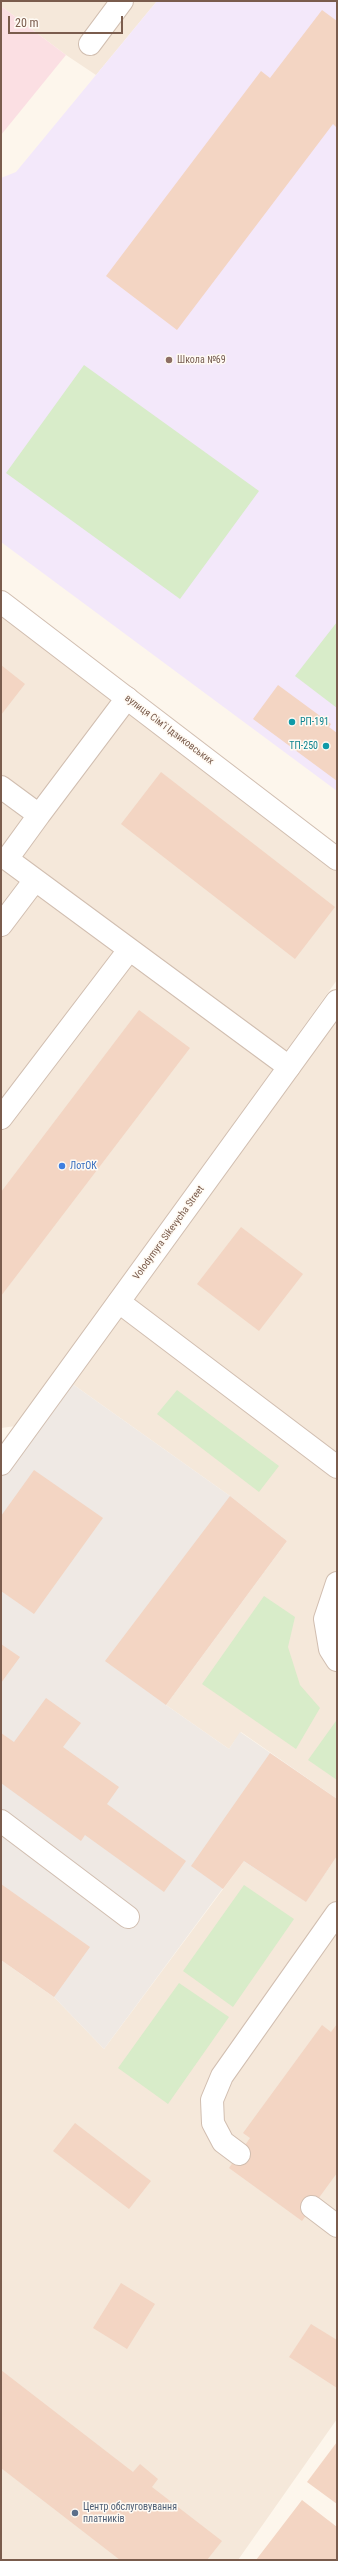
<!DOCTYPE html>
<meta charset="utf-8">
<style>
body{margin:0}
#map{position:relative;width:338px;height:2561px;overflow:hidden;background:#fdf6ec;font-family:"Roboto Condensed",sans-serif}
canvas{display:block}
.frame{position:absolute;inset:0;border:2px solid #7a5c4d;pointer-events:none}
.scale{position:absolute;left:8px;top:16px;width:115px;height:18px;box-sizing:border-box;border:2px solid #7a5c4d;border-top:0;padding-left:5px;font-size:12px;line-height:14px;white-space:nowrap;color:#7a5c4d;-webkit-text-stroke:3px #fffaf3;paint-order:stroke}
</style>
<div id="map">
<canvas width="338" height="2561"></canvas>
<div class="frame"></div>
<div class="scale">20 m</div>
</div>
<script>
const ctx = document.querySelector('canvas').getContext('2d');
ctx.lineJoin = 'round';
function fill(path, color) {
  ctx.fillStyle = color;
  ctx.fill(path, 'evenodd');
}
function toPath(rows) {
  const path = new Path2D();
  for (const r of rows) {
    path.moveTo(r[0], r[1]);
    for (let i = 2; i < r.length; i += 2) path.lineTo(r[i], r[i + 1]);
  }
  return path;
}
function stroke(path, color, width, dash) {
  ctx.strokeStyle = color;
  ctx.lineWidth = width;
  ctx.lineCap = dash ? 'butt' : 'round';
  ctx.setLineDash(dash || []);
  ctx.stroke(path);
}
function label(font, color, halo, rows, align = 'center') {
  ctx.font = font + ' "Roboto Condensed",sans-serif';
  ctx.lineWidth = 3;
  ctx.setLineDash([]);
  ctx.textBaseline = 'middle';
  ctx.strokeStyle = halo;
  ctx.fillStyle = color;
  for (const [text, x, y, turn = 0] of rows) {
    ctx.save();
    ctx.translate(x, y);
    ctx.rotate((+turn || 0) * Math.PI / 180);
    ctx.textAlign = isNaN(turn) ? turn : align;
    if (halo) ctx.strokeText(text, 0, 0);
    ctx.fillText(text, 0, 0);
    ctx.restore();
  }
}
const residential = toPath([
 [1,1,157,1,96,75,66,55,1,6],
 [1,616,337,872,337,980,16,1426,1,1428],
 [337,1017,337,1799,241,1732,229,1749,166,1705,287,1541,230,1496,64,1378],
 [337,1856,337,2419,238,2560,1,2560,1,1960,54,1997,104,2049,244,1861,306,1901]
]);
const industrial = toPath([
 [64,1378,230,1496,287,1541,166,1705,229,1749,240,1732,337,1799,337,1856,306,1902,243,1861,104,2049,54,1997,1,1960,1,1464]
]);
const education = toPath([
 [157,1,337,1,337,791,1,542,1,178,16,172]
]);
const medical = toPath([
 [1,6,66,55,1,135]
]);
const green = toPath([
 [84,365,259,491,180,599,6,473],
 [337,622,337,708,295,676],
 [177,1390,279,1466,259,1492,157,1414],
 [264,1596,295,1617,288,1647,300,1685,320,1708,296,1749,202,1684],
 [336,1721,337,1722,337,1780,308,1760],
 [244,1885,294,1919,233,2007,183,1971],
 [179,1983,229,2017,168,2104,118,2068]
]);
const building = toPath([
 [322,10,337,21,337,128,333,124,177,330,106,276,261,71,270,78],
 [1,665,25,684,1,715],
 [278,685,331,724,329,727,337,733,337,781,253,719],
 [161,772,335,907,295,959,121,824],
 [139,1010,190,1048,1,1296,1,1192],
 [241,1227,303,1274,259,1331,197,1284],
 [34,1470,103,1518,34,1614,1,1591,1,1516],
 [230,1496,287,1541,166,1705,105,1661],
 [1,1644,20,1657,1,1683],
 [46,1698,81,1723,63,1747,119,1787,107,1804,186,1861,164,1892,85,1835,81,1841,1,1783,1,1733,14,1742],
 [270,1753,337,1799,337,1856,306,1902,244,1861,223,1889,191,1866],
 [1,1884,90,1947,54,1997,1,1960],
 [337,2024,337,2173,302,2221,229,2168,250,2138,243,2133,322,2025,331,2032],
 [75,2123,151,2181,129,2209,53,2151],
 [121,2283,155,2304,127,2349,93,2328],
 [311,2324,337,2340,337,2388,289,2357],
 [1,2370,133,2472,140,2464,158,2479,152,2487,222,2541,207,2560,120,2560,1,2468],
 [337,2442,337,2504,307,2482],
 [302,2500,337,2527,337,2560,256,2560]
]);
const lane = toPath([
 [90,44,122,1],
 [1,787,39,815,127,698],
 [39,815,7,859,289,1067],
 [1,925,35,880],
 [1,1118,129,950],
 [119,1302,337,1467],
 [337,1583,325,1619,330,1649,337,1660],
 [1,1821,128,1917],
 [239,2154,223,2142,213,2123,212,2100,222,2076,337,1913],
 [312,2207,337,2226]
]);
const street = toPath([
 [1,602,337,859],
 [1,1464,337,1001]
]);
const markers = [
 [169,360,4,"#8d6e63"],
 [292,722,4,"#0f9aa8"],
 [326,746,4,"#0f9aa8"],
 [62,1166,4,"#3f7fe0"],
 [75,2513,4,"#5c6f8a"]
];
const educationNames = [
 ["Школа №69",177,360]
];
const cultureNames = [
 ["РП-191",300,722],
 ["ТП-250",318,746,"right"]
];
const streetNames = [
 ["вулиця Сімʼї Ідзиковських",169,730,37],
 ["Volodymyra Sikevycha Street",169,1233,-54]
];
const shopNames = [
 ["ЛотОК",70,1166]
];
const serviceNames = [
 ["Центр обслуговування",83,2507],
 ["платників",83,2519]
];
fill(residential, '#f5e8da');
fill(industrial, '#efe9e4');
fill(education, '#f3e8fa');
fill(medical, '#fbdfe3');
fill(green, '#d8ecc9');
fill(building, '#f3d5c3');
stroke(lane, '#d1beb0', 24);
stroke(street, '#d1beb0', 24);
stroke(lane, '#fff', 22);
stroke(street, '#fff', 22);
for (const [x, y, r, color] of markers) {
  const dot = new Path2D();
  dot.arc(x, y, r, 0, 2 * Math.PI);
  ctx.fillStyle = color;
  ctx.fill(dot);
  stroke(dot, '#fffaf3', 1.5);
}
label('10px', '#785e54', '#fffaf3', educationNames, 'left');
label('10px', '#0d838f', '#fffaf3', cultureNames, 'left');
label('10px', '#7a5c4d', '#fffaf3', streetNames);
label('10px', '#366cbe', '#fffaf3', shopNames, 'left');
label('10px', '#4e5e75', '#fffaf3', serviceNames, 'left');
</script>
